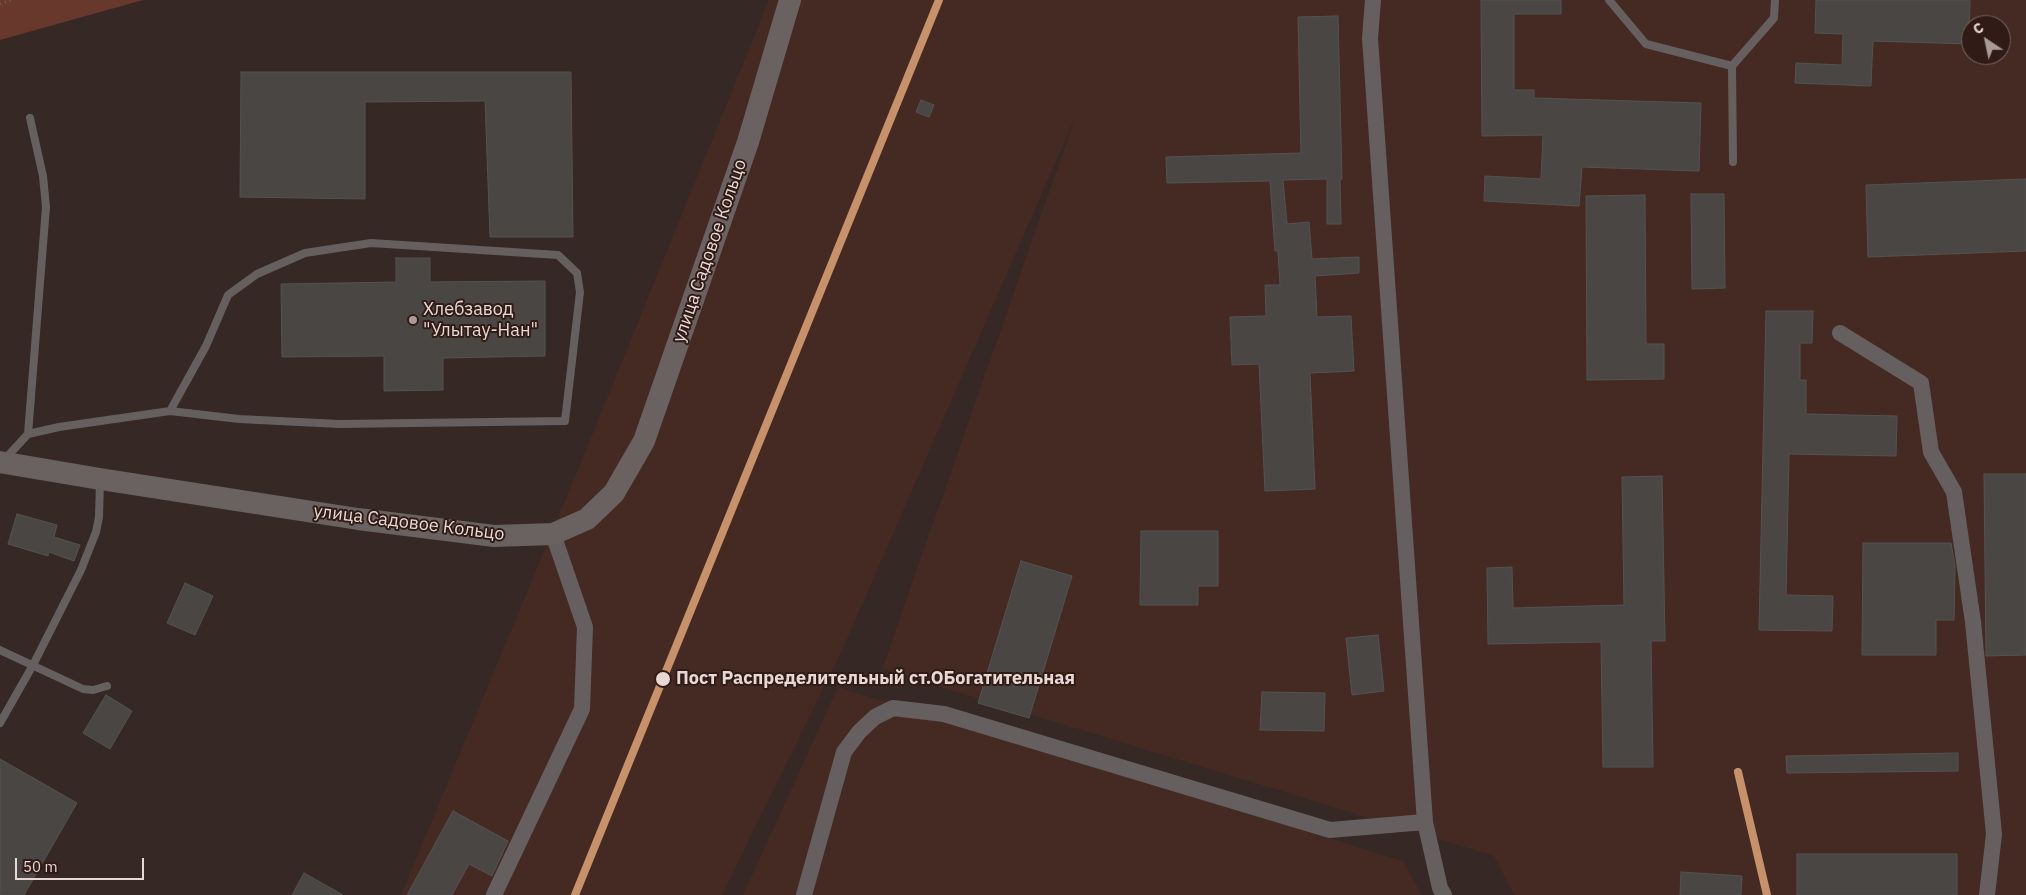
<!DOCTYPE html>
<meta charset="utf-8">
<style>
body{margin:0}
#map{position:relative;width:2026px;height:895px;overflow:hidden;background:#352825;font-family:"IBM Plex Sans",sans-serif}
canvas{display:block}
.north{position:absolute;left:1961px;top:15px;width:50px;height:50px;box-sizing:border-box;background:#301b16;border:1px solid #796762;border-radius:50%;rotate:326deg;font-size:14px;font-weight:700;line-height:20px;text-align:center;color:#e7d8d4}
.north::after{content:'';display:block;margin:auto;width:18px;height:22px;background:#a99a97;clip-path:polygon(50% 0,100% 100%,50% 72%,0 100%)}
.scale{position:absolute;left:15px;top:858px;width:129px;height:22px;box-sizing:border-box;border:2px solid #e7d8d4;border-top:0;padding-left:6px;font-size:15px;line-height:18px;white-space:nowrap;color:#e7d8d4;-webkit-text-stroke:4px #301b16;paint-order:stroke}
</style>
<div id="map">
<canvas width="2026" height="895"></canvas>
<div class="north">С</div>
<div class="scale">50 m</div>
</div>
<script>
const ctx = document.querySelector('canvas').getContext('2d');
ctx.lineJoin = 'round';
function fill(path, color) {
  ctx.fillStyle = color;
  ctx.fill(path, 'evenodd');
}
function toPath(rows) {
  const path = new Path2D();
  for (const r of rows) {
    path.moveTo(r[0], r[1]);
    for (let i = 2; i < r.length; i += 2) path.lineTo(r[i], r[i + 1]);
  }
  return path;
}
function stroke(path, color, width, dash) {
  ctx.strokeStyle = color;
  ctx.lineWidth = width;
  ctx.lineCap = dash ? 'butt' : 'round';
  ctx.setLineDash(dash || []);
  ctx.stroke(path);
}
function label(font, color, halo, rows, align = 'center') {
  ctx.font = font + ' "IBM Plex Sans",sans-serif';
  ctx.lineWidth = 4;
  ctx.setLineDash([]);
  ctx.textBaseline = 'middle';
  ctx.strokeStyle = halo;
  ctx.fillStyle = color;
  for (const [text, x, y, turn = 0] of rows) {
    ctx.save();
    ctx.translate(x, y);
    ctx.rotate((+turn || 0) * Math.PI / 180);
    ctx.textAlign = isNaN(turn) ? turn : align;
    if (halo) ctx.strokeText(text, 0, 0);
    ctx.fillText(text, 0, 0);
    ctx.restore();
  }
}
const built = toPath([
 [769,0,2026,0,2026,895,1514,895,1494,856,882,669,1075,118,844,646,722,895,401,895,584,455],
 [1971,25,2001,25,2001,55,1971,55],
 [838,687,1403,861,1422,895,743,895]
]);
const green = toPath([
 [0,0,143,0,0,40]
]);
const building = toPath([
 [1481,0,1561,0,1561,14,1514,14,1514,90,1534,90,1534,98,1701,103,1699,171,1582,167,1579,206,1484,201,1485,176,1541,179,1543,135,1482,136,1481,0],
 [1816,0,1970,0,1969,44,1873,41,1871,86,1795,83,1796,63,1842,65,1843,34,1815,33,1816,0],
 [1338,16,1342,179,1340,179,1341,224,1327,224,1327,179,1283,180,1287,224,1309,222,1312,259,1359,257,1359,273,1315,276,1317,317,1351,316,1354,371,1310,373,1315,489,1265,491,1259,364,1232,365,1230,317,1266,316,1265,285,1280,285,1278,251,1275,251,1270,181,1167,183,1166,157,1301,153,1298,17,1338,16],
 [241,72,571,72,573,237,490,237,485,101,365,102,365,199,240,197,241,72],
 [921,100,934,105,929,117,916,112,921,100],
 [2026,179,2026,251,1868,257,1866,185,2026,179],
 [1691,194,1724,194,1725,288,1692,289,1691,194],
 [1645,195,1646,344,1664,344,1664,379,1587,380,1586,196,1645,195],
 [396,258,430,258,430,282,545,281,545,356,443,358,443,390,384,391,384,356,282,357,281,284,396,282,396,258],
 [1766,311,1813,311,1812,343,1800,343,1800,380,1806,380,1806,414,1897,416,1896,456,1789,454,1786,595,1833,596,1832,631,1759,630,1766,311],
 [1984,474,2026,474,2026,655,1986,656,1984,474],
 [1662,476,1665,641,1651,641,1653,767,1603,767,1601,642,1488,644,1487,568,1512,567,1513,608,1624,605,1622,477,1662,476],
 [17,514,57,525,54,537,80,545,74,561,49,552,48,556,8,544,17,514],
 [1141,531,1218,531,1218,586,1198,586,1198,605,1140,605,1141,531],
 [1863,543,1951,543,1955,565,1954,620,1936,620,1936,655,1862,655,1863,543],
 [1021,561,1072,576,1029,718,978,703,1021,561],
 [185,583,213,596,195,635,167,623,185,583],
 [1378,635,1384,691,1352,695,1346,638,1378,635],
 [1262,692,1325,693,1324,731,1260,730,1262,692],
 [106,695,132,711,110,749,83,733,106,695],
 [1958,753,1958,771,1787,773,1786,756,1958,753],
 [0,759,77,803,24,895,0,895,0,759],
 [453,811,508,841,492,876,469,864,452,895,407,895,453,811],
 [1797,854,1957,854,1957,895,1797,895,1797,854],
 [1681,872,1742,876,1741,895,1680,895,1681,872],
 [304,873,343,895,292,895,304,873]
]);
const path = toPath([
 [0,4,11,0]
]);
const lane = toPath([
 [1609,0,1646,44,1732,66,1733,162],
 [1732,66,1774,18,1775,0],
 [28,434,46,207,43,176,30,118],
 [5,459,28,434,59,427,170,411,239,419,339,424,565,421,580,292,577,273,558,255,371,243,305,253,257,274,228,295,206,346,170,411],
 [0,650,83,689,93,690,107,686],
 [0,723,33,665,81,570,96,532,99,517,100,481]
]);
const street = toPath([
 [1373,0,1370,38,1425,822,1440,888,1444,895],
 [1840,333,1921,383,1931,452,1954,492,1973,622,1994,834,1987,895],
 [494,895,582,709,585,627,553,534],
 [804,895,844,752,859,732,875,717,893,708,944,714,1330,830,1425,822]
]);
const secondary = toPath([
 [0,462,100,479,358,519,494,536,553,534,587,519,614,493,644,441,748,142,790,0]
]);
const rail1 = toPath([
 [1738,772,1767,895],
 [575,895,939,0]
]);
const markers = [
 [413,320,5,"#a99a97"],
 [663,679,8,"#e7d8d4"]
];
const streetNames = [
 ["улица Садовое Кольцо",710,251,-71],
 ["улица Садовое Кольцо",409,523,7]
];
const poiNames = [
 ["Хлебзавод",423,310],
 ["\"Улытау-Нан\"",423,331]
];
const stopNames = [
 ["Пост Распределительный ст.ОБогатительная",676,679]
];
fill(built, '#452a23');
fill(green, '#68382c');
fill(building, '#494644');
stroke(building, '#545351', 1);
stroke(path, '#696360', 3, [1, 4]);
stroke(lane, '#65605f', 8);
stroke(street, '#65605f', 16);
stroke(secondary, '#696260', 22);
stroke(rail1, '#c7916a', 8);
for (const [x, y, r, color] of markers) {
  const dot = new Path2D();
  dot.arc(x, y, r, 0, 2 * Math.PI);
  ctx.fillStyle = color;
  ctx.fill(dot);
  stroke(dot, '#301b16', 2);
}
label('18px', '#e7d8d4', '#301b16', streetNames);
label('18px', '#e7d8d4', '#301b16', poiNames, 'left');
label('bold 18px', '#e7d8d4', '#301b16', stopNames, 'left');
</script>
